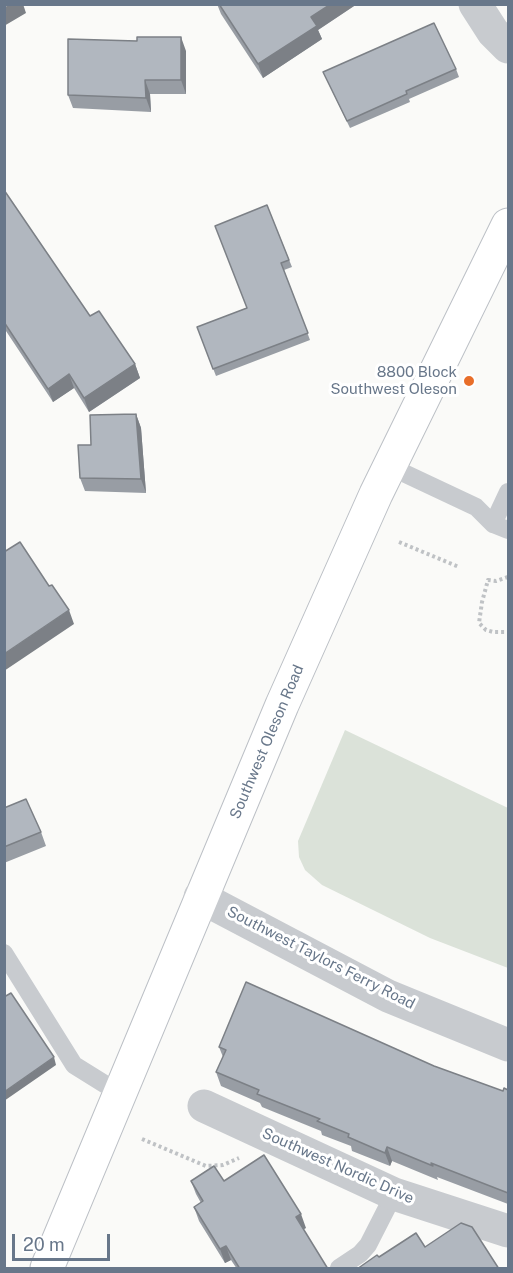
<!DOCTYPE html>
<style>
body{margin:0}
#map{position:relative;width:513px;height:1273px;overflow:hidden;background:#fafaf8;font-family:"Public Sans",sans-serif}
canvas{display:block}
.frame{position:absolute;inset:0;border:6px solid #68778a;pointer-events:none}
.scale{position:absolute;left:12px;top:1234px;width:98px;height:27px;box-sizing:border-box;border:3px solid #68778a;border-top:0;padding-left:8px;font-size:18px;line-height:21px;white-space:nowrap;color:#68778a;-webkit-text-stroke:4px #fff;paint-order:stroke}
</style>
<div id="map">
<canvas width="513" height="1273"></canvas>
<div class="frame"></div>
<div class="scale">20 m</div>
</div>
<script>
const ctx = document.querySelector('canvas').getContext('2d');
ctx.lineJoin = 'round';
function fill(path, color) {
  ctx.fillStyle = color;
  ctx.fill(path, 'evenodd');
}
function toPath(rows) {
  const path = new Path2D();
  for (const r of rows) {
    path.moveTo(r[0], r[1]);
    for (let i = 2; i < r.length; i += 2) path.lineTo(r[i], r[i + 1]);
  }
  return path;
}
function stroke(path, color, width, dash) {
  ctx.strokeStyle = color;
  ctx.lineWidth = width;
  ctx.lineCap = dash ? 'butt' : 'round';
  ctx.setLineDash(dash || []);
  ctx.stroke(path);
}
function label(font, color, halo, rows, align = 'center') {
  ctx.font = font + ' "Public Sans",sans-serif';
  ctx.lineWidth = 6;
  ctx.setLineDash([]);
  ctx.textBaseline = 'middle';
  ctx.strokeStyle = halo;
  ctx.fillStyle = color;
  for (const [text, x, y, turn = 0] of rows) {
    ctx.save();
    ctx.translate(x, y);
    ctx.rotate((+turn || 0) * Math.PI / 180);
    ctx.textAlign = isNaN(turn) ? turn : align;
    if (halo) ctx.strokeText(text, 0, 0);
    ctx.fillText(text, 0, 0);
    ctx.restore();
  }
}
const green = toPath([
 [345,730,508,808,508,968,430,938,322,885,305,870,299,857,298,841]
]);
const path = toPath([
 [399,542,459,567],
 [508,577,496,581,488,580,482,602,479,623,486,630,493,632,508,632],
 [142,1139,206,1166,223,1165,239,1158]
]);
const lane = toPath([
 [391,467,476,507,493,524,508,530],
 [493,524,508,492],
 [4,953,74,1065,119,1093],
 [339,1268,360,1254,368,1245,394,1194]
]);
const street = toPath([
 [475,4,493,32,508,47],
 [200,897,388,996,508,1045],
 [204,1106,394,1194,508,1231]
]);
const secondary = toPath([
 [47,1268,282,705,376,494,508,225]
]);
const wall = toPath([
 [217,4,357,4,318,30,322,39,263,78,221,14],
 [186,51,186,94,150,94,151,112,73,108,68,95],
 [456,69,459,77,409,99,410,102,350,128,323,72],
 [4,190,90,316,135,364,140,378,89,412,74,388,53,402,4,328],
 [267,205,292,267,284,270,310,340,216,376,197,327,247,308],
 [136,414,141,428,146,493,85,491,80,478,91,445],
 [4,808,41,832,46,846,4,863],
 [219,1047,434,1066,503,1091,508,1090,508,1204,437,1177,438,1180,392,1161,390,1166,352,1151,351,1146,322,1135,321,1131,262,1107,260,1103,221,1086,216,1072,223,1057],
 [191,1181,224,1181,306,1228,303,1229,328,1269,237,1269,231,1260,225,1263,199,1221,194,1207,201,1203,196,1194]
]);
const shadedWall = toPath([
 [12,4,23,4,26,13,4,26,4,9],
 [331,4,357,4,318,30,322,39,263,78,258,64,311,17],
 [181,37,186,51,186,94,181,80],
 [145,80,150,94,151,112,146,98],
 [135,364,140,378,89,412,84,398],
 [69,374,74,388,53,402,48,389],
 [136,414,141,428,146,493,141,479],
 [69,610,74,624,4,671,4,654],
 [54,1057,56,1065,4,1101,4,1092],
 [387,1147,392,1161,390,1166,385,1153],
 [301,1214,306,1228,300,1231,296,1217],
 [226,1246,231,1260,225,1263,220,1249]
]);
const building = toPath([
 [4,4,12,4,4,9,4,4],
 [219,4,331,4,311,17,317,26,258,64,219,4],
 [434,23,456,69,406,91,407,94,347,121,323,72,434,23],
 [137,37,181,37,181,80,145,80,146,98,68,95,68,39,137,41,137,37],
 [4,190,90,316,99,311,135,364,84,398,69,374,48,389,4,322,4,190],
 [267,205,289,260,281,263,308,333,213,369,197,327,247,308,215,226,267,205],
 [136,414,141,479,80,478,78,445,91,445,90,415,136,414],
 [20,542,49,586,52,585,69,610,4,654,4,552,20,542],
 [26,799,41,832,4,847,4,808,26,799],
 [246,982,434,1066,503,1091,504,1088,508,1090,508,1193,431,1163,433,1166,387,1147,385,1153,348,1137,349,1134,317,1121,320,1119,257,1094,259,1090,216,1072,226,1050,219,1047,246,982],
 [11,993,54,1057,4,1092,4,997,11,993],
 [264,1155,301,1214,296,1217,328,1269,240,1269,226,1246,220,1249,194,1207,203,1201,191,1181,214,1166,224,1181,264,1155],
 [461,1223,472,1227,499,1269,357,1269,377,1255,379,1257,416,1233,425,1247,461,1223]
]);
const markers = [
 [469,381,6,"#e86e2a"]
];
const poiNames = [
 ["8800 Block",457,372],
 ["Southwest Oleson",457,389]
];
const streetNames = [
 ["Southwest Oleson Road",267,742,-67],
 ["Southwest Taylors Ferry Road",321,958,27],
 ["Southwest Nordic Drive",338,1166,24]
];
fill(green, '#dbe2d9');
stroke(secondary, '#bcc0c6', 35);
stroke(path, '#bfc2c5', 4, [3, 3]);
stroke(lane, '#c8cbcf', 18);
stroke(street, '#c8cbcf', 33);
stroke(secondary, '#fff', 33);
fill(wall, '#989da4');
fill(shadedWall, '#7c8086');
fill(building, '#b1b7bf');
stroke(building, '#7c8086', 1.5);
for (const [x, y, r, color] of markers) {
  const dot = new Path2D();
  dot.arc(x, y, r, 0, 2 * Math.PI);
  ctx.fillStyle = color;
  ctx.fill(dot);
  stroke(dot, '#fff', 2);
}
label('15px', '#68778a', '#fff', poiNames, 'right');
label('15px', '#68778a', '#fff', streetNames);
</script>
